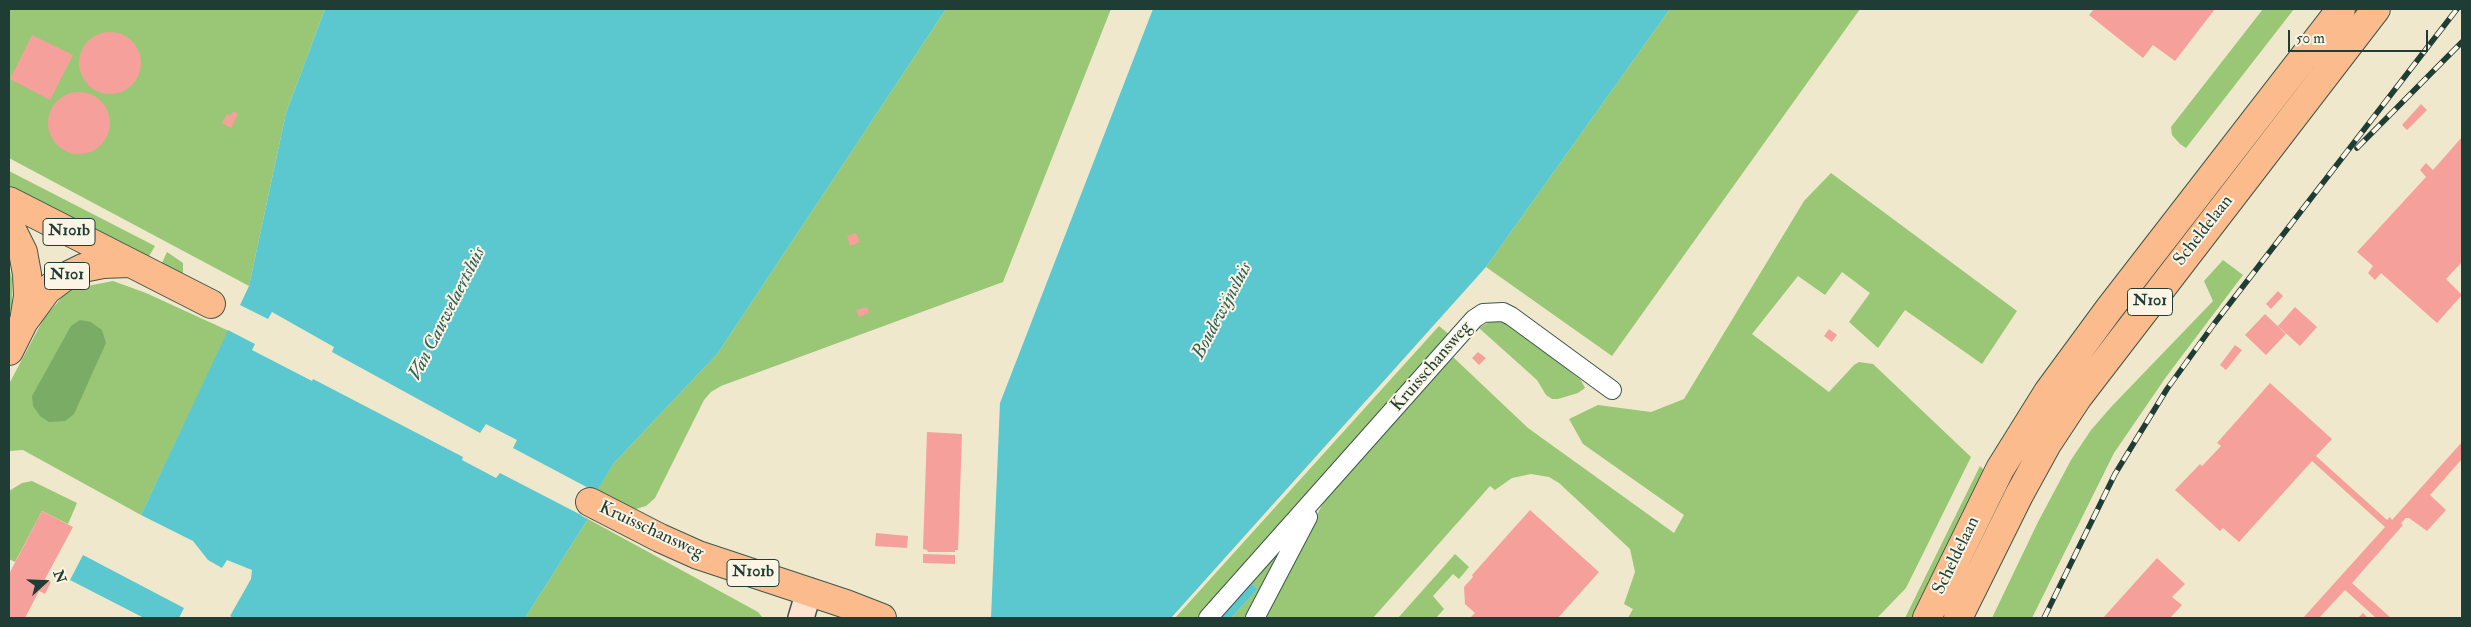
<!DOCTYPE html>
<style>
body{margin:0}
#map{position:relative;width:2471px;height:627px;overflow:hidden;background:#efe8cc;font-family:"IM FELL Double Pica",serif}
canvas{display:block}
.frame{position:absolute;inset:0;border:10px solid #1f3d34;pointer-events:none}
.north{position:absolute;left:20px;top:557px;width:50px;height:50px;-webkit-text-stroke:4px #fcf5e5;paint-order:stroke;rotate:70deg;font-size:14px;font-weight:700;line-height:20px;text-align:center;color:#1f3d34}
.north::after{content:'';display:block;margin:auto;width:18px;height:22px;background:#1f3d34;clip-path:polygon(50% 0,100% 100%,50% 72%,0 100%)}
.scale{position:absolute;left:2288px;top:30px;width:140px;height:22px;box-sizing:border-box;border:2px solid #1f3d34;border-top:0;padding-left:6px;font-size:15px;line-height:18px;white-space:nowrap;color:#1f3d34;-webkit-text-stroke:4px #fcf5e5;paint-order:stroke}
</style>
<div id="map">
<canvas width="2471" height="627"></canvas>
<div class="frame"></div>
<div class="north">N</div>
<div class="scale">50 m</div>
</div>
<script>
const ctx = document.querySelector('canvas').getContext('2d');
ctx.lineJoin = 'round';
function fill(path, color) {
  ctx.fillStyle = color;
  ctx.fill(path, 'evenodd');
}
function toPath(rows) {
  const path = new Path2D();
  for (const r of rows) {
    if (r.length === 3) {
      path.moveTo(r[0] + r[2], r[1]);
      path.arc(r[0], r[1], r[2], 0, 2 * Math.PI);
      continue;
    }
    path.moveTo(r[0], r[1]);
    for (let i = 2; i < r.length; i += 2) path.lineTo(r[i], r[i + 1]);
  }
  return path;
}
function stroke(path, color, width, dash) {
  ctx.strokeStyle = color;
  ctx.lineWidth = width;
  ctx.lineCap = dash ? 'butt' : 'round';
  ctx.setLineDash(dash || []);
  ctx.stroke(path);
}
function label(font, color, halo, rows, align = 'center') {
  ctx.font = font + ' "IM FELL Double Pica",serif';
  ctx.lineWidth = 4;
  ctx.setLineDash([]);
  ctx.textBaseline = 'middle';
  ctx.strokeStyle = halo;
  ctx.fillStyle = color;
  for (const [text, x, y, turn = 0] of rows) {
    ctx.save();
    ctx.translate(x, y);
    ctx.rotate((+turn || 0) * Math.PI / 180);
    ctx.textAlign = isNaN(turn) ? turn : align;
    if (halo) ctx.strokeText(text, 0, 0);
    ctx.fillText(text, 0, 0);
    ctx.restore();
  }
}
const green = toPath([
 [9,9,325,9,286,113,249,286,9,158],
 [946,9,1111,9,1003,282,721,386,711,392,704,400,655,498,646,506,636,509,627,508,596,492,614,463,718,353],
 [1670,9,1860,9,1612,356,1486,267],
 [2263,9,2294,9,2186,148,2180,144,2172,135,2171,127],
 [9,171,155,246,148,258,9,185],
 [1831,173,2017,311,1982,364,1905,310,1878,348,1849,322,1870,293,1842,272,1825,295,1798,276,1752,334,1829,392,1854,365,1859,362,1873,364,1971,457,1906,588,1877,618,1628,618,1633,609,1624,604,1635,572,1630,549,1559,483,1549,477,1531,474,1512,478,1495,490,1490,486,1373,618,1265,618,1324,501,1453,357,1528,428,1674,533,1684,515,1583,444,1569,419,1598,405,1651,412,1684,399,1804,201],
 [167,252,183,263,183,276,162,263],
 [2223,260,2243,275,2166,377,2114,453,2032,618,1992,618,2038,522,2071,460,2091,430,2112,406,2213,301,2204,281],
 [9,267,12,279,12,305,9,317],
 [113,281,146,293,229,331,141,515,23,450,9,451,9,384,44,318,64,295,77,288],
 [1491,321,1507,323,1581,380,1585,388,1578,393,1558,399,1552,399,1546,395,1537,380,1479,328],
 [1439,326,1450,335,1198,618,1175,618],
 [1980,466,1984,470,1912,618,1905,618],
 [32,481,77,503,68,524,42,511,15,562,9,559,9,491,22,483],
 [588,519,758,612,763,618,525,618],
 [1276,553,1279,556,1247,618,1231,618,1258,589,1250,582],
 [1455,554,1469,567,1459,579,1453,574,1433,596,1444,609,1436,618,1398,618]
]);
const forest = toPath([
 [80,320,91,322,102,330,106,343,74,414,65,421,49,422,40,416,33,406,32,396,71,326]
]);
const water = toPath([
 [325,9,946,9,718,353,614,463,582,516,588,519,525,618,234,618,230,616,251,579,252,570,227,560,222,568,208,560,193,541,141,515,249,286,286,113],
 [1153,9,1670,9,1486,267,1171,618,991,618,1000,403],
 [83,555,184,608,179,618,144,618,70,580],
 [1250,582,1258,589,1231,618,1217,618]
]);
const pier = toPath([
 [238,304,268,319,272,312,334,347,332,352,480,433,486,424,517,440,513,448,596,492,583,516,500,473,496,478,462,460,463,457,313,379,312,381,252,350,255,344,226,329]
]);
const building = toPath([
 [2094,9,2215,9,2175,61,2153,45,2143,58,2089,15],
 [110,63,31],
 [32,35,73,55,50,100,10,79],
 [79,123,31],
 [2421,104,2427,110,2407,130,2402,125],
 [233,111,238,114,231,128,222,123,227,114,230,116],
 [2462,137,2462,262,2446,279,2462,295,2437,323,2381,273,2375,280,2368,273,2373,266,2357,252,2426,177,2420,170,2426,163,2433,170],
 [856,233,860,242,850,246,847,236],
 [2278,291,2283,296,2271,309,2266,304],
 [867,307,869,313,859,317,856,310],
 [2295,307,2317,327,2300,346,2278,326],
 [2265,314,2286,334,2266,355,2245,335],
 [1829,329,1837,335,1832,342,1824,336],
 [2235,345,2242,350,2226,370,2220,365],
 [1478,352,1486,358,1479,365,1472,358],
 [2270,383,2332,439,2316,456,2387,520,2390,517,2392,520,2462,442,2462,459,2430,495,2446,510,2427,531,2409,518,2406,518,2401,523,2403,525,2352,583,2391,618,2376,618,2345,590,2319,618,2303,618,2385,527,2312,461,2239,542,2223,528,2220,531,2175,490,2200,464,2202,466,2221,446,2217,443],
 [927,432,962,434,958,550,955,550,955,552,928,552,927,550,923,549],
 [1530,510,1599,572,1558,618,1470,618,1475,613,1465,604,1464,587,1473,577,1472,575],
 [42,511,73,527,45,579,51,582,45,594,39,591,25,618,9,618,9,574],
 [876,533,908,536,907,548,875,546],
 [923,554,955,555,955,564,923,563],
 [2157,558,2185,584,2172,597,2182,605,2170,618,2103,618],
 [2363,613,2368,618,2358,618]
]);
const street = toPath([
 [1208,618,1474,319,1483,313,1503,312,1511,316,1612,390],
 [1255,618,1308,517]
]);
const secondary = toPath([
 [801,618,809,591]
]);
const primary = toPath([
 [9,201,211,304],
 [9,224,23,252,27,274,28,296,24,321,9,351],
 [25,320,47,290,63,278,83,268,103,264,129,263],
 [590,502,660,538,698,555,846,604,882,618],
 [1927,618,2000,469,2048,392,2109,309,2341,9],
 [1958,618,2019,495,2047,444,2078,397,2376,9]
]);
const rail = toPath([
 [2357,148,2462,42],
 [2044,618,2115,474,2167,389,2214,324,2457,9]
]);
const shields = [
 [69,232,52],
 [67,276,45],
 [2150,302,45],
 [753,573,52]
];
const shieldNames = [
 ["N101b",69,232],
 ["N101",67,276],
 ["N101",2150,302],
 ["N101b",753,573]
];
const streetNames = [
 ["Scheldelaan",2204,231,-52],
 ["Kruisschansweg",1432,367,-49],
 ["Kruisschansweg",651,531,25],
 ["Scheldelaan",1957,556,-64]
];
const waterNames = [
 ["Boudewijnsluis",1223,311,-62],
 ["Van Cauwelaertsluis",448,314,-63]
];
fill(green, '#99c775');
fill(forest, '#7aac66');
fill(water, '#5ac8ce');
fill(pier, '#efe8cc');
fill(building, '#f6a09c');
stroke(street, '#3e574b', 20);
stroke(secondary, '#3e574b', 28);
stroke(primary, '#3e574b', 30);
stroke(street, '#fff', 18);
stroke(secondary, '#fde4d1', 25);
stroke(primary, '#fbbb8d', 28);
stroke(rail, '#1f3d34', 5.5);
stroke(rail, '#fcf5e5', 4, [11]);
for (const [x, y, w] of shields) {
  const box = new Path2D();
  box.roundRect(x - w / 2, y - 13.5, w, 27, 4);
  ctx.fillStyle = '#fcf5e5';
  ctx.fill(box);
  stroke(box, '#1f3d34', 1);
}
label('bold 16px', '#1f3d34', null, shieldNames);
label('18px', '#1f3d34', '#fcf5e5', streetNames);
label('italic 19px', '#2e605a', '#fcf5e5', waterNames);
</script>
